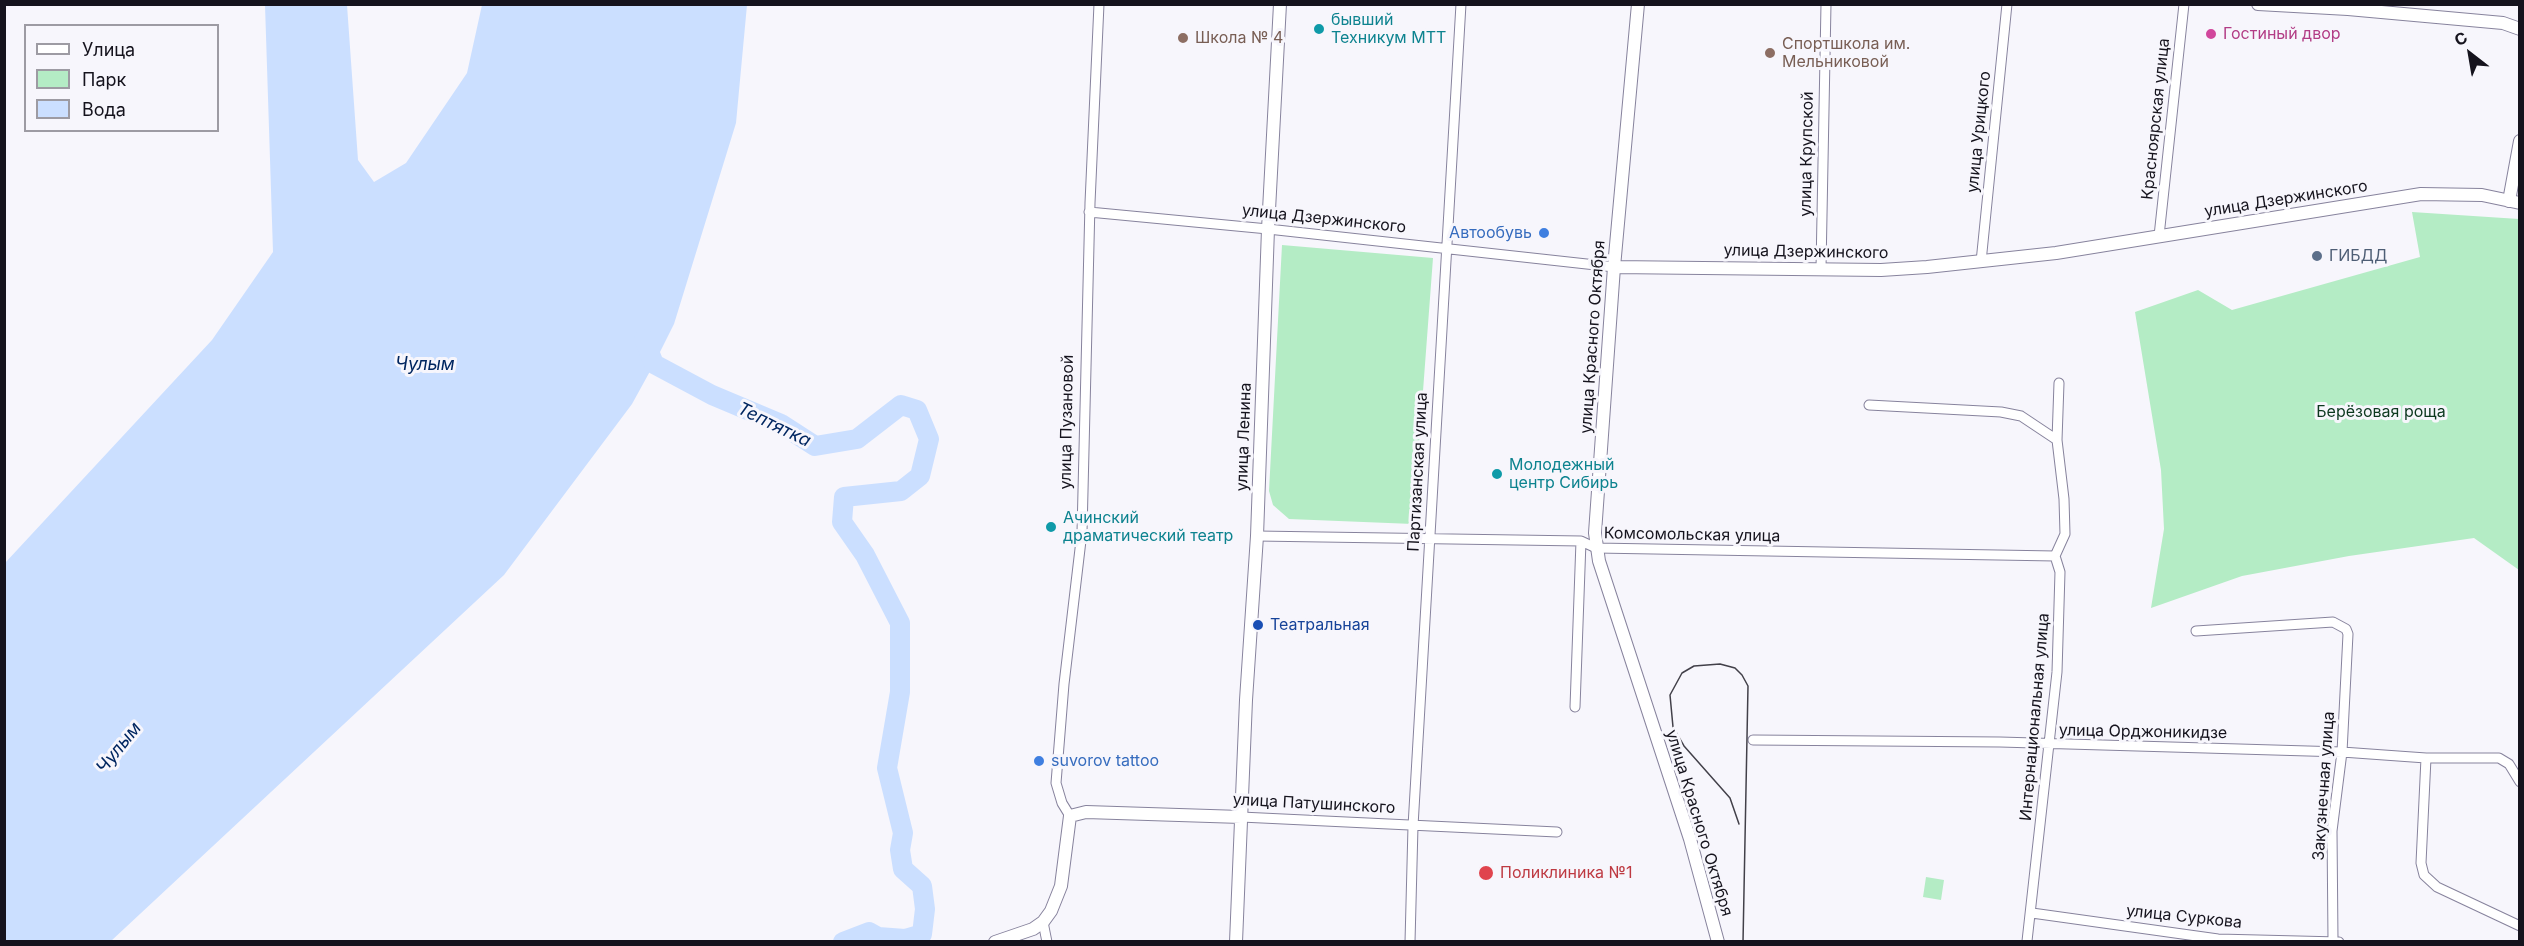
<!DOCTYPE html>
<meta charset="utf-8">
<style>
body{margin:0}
#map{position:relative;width:2524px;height:946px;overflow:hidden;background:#f7f6fc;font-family:Inter,sans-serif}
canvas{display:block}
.frame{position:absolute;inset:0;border:6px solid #15131d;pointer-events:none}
.legend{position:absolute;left:24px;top:24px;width:195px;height:108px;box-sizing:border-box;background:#f7f6fc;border:2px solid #9d9ba3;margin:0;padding:8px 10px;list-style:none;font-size:18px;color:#15131d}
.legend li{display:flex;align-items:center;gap:12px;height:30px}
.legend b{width:30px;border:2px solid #9d9ba3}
.north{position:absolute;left:2440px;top:24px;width:60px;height:60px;-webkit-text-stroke:4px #f7f6fc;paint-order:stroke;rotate:329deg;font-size:16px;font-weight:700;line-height:24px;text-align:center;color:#15131d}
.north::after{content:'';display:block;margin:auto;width:21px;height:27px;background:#15131d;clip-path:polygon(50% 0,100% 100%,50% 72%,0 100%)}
</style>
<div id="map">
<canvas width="2524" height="946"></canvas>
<div class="frame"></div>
<ul class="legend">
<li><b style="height:8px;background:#fff"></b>Улица</li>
<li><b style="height:16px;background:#b4ecc5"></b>Парк</li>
<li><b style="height:16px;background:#cbdfff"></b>Вода</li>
</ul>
<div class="north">С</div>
</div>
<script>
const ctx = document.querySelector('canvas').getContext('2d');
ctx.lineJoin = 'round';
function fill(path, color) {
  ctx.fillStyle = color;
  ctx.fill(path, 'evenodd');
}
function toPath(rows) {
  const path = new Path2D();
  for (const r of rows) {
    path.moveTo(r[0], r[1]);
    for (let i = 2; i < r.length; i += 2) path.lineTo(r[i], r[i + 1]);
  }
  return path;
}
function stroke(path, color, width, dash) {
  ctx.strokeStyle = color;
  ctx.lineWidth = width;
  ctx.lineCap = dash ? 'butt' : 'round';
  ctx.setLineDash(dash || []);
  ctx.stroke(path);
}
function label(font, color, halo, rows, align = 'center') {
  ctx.font = font + ' Inter,sans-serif';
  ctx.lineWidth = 6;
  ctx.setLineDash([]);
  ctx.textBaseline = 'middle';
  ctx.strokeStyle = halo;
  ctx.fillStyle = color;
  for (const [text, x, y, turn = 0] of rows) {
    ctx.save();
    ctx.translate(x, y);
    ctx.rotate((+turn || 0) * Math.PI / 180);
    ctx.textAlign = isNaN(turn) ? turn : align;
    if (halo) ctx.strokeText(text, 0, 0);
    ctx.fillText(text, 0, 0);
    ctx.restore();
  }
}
const green = toPath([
 [2412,212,2519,219,2519,570,2474,538,2349,556,2242,576,2151,608,2164,529,2161,470,2135,312,2198,290,2232,310,2420,257],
 [1282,245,1433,258,1413,524,1289,519,1273,505,1269,491],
 [1926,877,1944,880,1941,900,1923,897]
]);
const water = toPath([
 [265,5,347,5,358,160,374,182,406,163,467,73,482,5,747,5,736,123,674,324,654,364,632,404,504,575,111,941,5,941,5,563,212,340,273,252]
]);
const river = toPath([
 [644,339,654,364,712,395,781,424,815,446,857,439,901,405,917,410,929,439,920,476,901,491,844,497,842,522,865,555,900,623,900,692,887,768,903,833,900,850,903,869,922,886,925,909,922,934,905,939,878,937,869,932,843,942]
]);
const street = toPath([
 [1089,212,1268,229,1614,267],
 [2159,236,2184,4],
 [1981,262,2007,4],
 [1821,268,1826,4],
 [1869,405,2001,412,2021,416,2057,440],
 [1257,536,1581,541,1596,548,2055,556],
 [2196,631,2333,622,2346,629,2348,634,2342,752,2332,831,2333,940],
 [1575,707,1581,541],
 [1753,740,2000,742,2342,752,2426,758,2499,758,2509,764,2520,782],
 [2426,758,2421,863,2424,875,2437,887,2520,926],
 [1070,816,1062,803,1056,783,1064,684,1082,532,1090,203,1099,4],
 [1241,817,1557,832],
 [2032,913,2218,939,2339,942],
 [1043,922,1047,942],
 [2027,941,2057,672,2060,572,2055,556,2065,534,2064,499,2057,440,2059,383],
 [1410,942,1413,826,1461,4]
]);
const secondary = toPath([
 [1638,4,1614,267,1595,533,1599,561,1690,839,1718,942],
 [2258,4,2348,9,2503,23,2520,29],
 [2509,201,2520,141],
 [1614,267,1881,270,1927,267,2056,253,2421,194,2482,195,2520,203],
 [995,942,1033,929,1043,922,1051,911,1061,886,1070,816,1086,812,1241,817],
 [1236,942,1246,700,1257,536,1268,229,1280,4]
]);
const tram = toPath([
 [1739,824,1730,798,1684,746,1673,727,1670,695,1682,673,1694,666,1720,664,1735,668,1742,675,1748,686,1743,942]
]);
const markers = [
 [1319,29,6,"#0f9aa8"],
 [2211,34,6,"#d1479c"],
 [1183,38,6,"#8d6e63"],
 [1770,53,6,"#8d6e63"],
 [1544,233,6,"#3f7fe0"],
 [2317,256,6,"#5c6f8a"],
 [1497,474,6,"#0f9aa8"],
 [1051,527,6,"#0f9aa8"],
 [1258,625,6,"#1a4fb4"],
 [1039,761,6,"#3f7fe0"],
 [1486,873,8,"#e0444e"]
];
const cultureNames = [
 ["бывший",1331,20],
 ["Техникум МТТ",1331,38],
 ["Молодежный",1509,465],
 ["центр Сибирь",1509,483],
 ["Ачинский",1063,518],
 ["драматический театр",1063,536]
];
const hotelNames = [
 ["Гостиный двор",2223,34]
];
const educationNames = [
 ["Школа № 4",1195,38],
 ["Спортшкола им.",1782,44],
 ["Мельниковой",1782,62]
];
const streetNames = [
 ["Красноярская улица",2156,119,-84],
 ["улица Урицкого",1979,132,-84],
 ["улица Крупской",1807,154,-89],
 ["улица Дзержинского",2286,199,-9],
 ["улица Дзержинского",1324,219,6],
 ["улица Дзержинского",1806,252,1],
 ["улица Красного Октября",1593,337,-86],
 ["улица Пузановой",1067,422,-89],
 ["улица Ленина",1244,437,-88],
 ["Партизанская улица",1418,472,-87],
 ["Комсомольская улица",1692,535,1],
 ["Интернациональная улица",2035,717,-85],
 ["улица Орджоникидзе",2143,732,1],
 ["Закузнечная улица",2324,786,-86],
 ["улица Патушинского",1314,804,3],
 ["улица Красного Октября",1699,823,73],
 ["улица Суркова",2184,917,6]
];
const shopNames = [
 ["Автообувь",1532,233],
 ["suvorov tattoo",1051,761,"left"]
];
const serviceNames = [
 ["ГИБДД",2329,256]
];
const parkNames = [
 ["Берёзовая роща",2381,412]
];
const transitNames = [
 ["Театральная",1270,625]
];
const healthNames = [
 ["Поликлиника №1",1500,873]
];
const waterNames = [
 ["Чулым",425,365],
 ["Тептятка",774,425,26],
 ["Чулым",119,748,-51]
];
fill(green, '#b4ecc5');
fill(water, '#cbdfff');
stroke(river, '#cbdfff', 20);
stroke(street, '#87839d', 11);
stroke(secondary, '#87839d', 14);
stroke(street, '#fff', 9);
stroke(secondary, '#fff', 12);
stroke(tram, '#424049', 1.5);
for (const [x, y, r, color] of markers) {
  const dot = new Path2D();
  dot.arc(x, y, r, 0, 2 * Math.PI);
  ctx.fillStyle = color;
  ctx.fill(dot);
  stroke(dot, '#f7f6fc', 2);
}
label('16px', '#0d838f', '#f7f6fc', cultureNames, 'left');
label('16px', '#b23c85', '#f7f6fc', hotelNames, 'left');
label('16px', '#785e54', '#f7f6fc', educationNames, 'left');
label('16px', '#15131d', '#f7f6fc', streetNames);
label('16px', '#366cbe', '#f7f6fc', shopNames, 'right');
label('16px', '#4e5e75', '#f7f6fc', serviceNames, 'left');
label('16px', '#0c381f', '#f7f6fc', parkNames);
label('16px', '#164399', '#f7f6fc', transitNames, 'left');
label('16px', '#be3a42', '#f7f6fc', healthNames, 'left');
label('italic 18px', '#002660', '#f7f6fc', waterNames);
</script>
